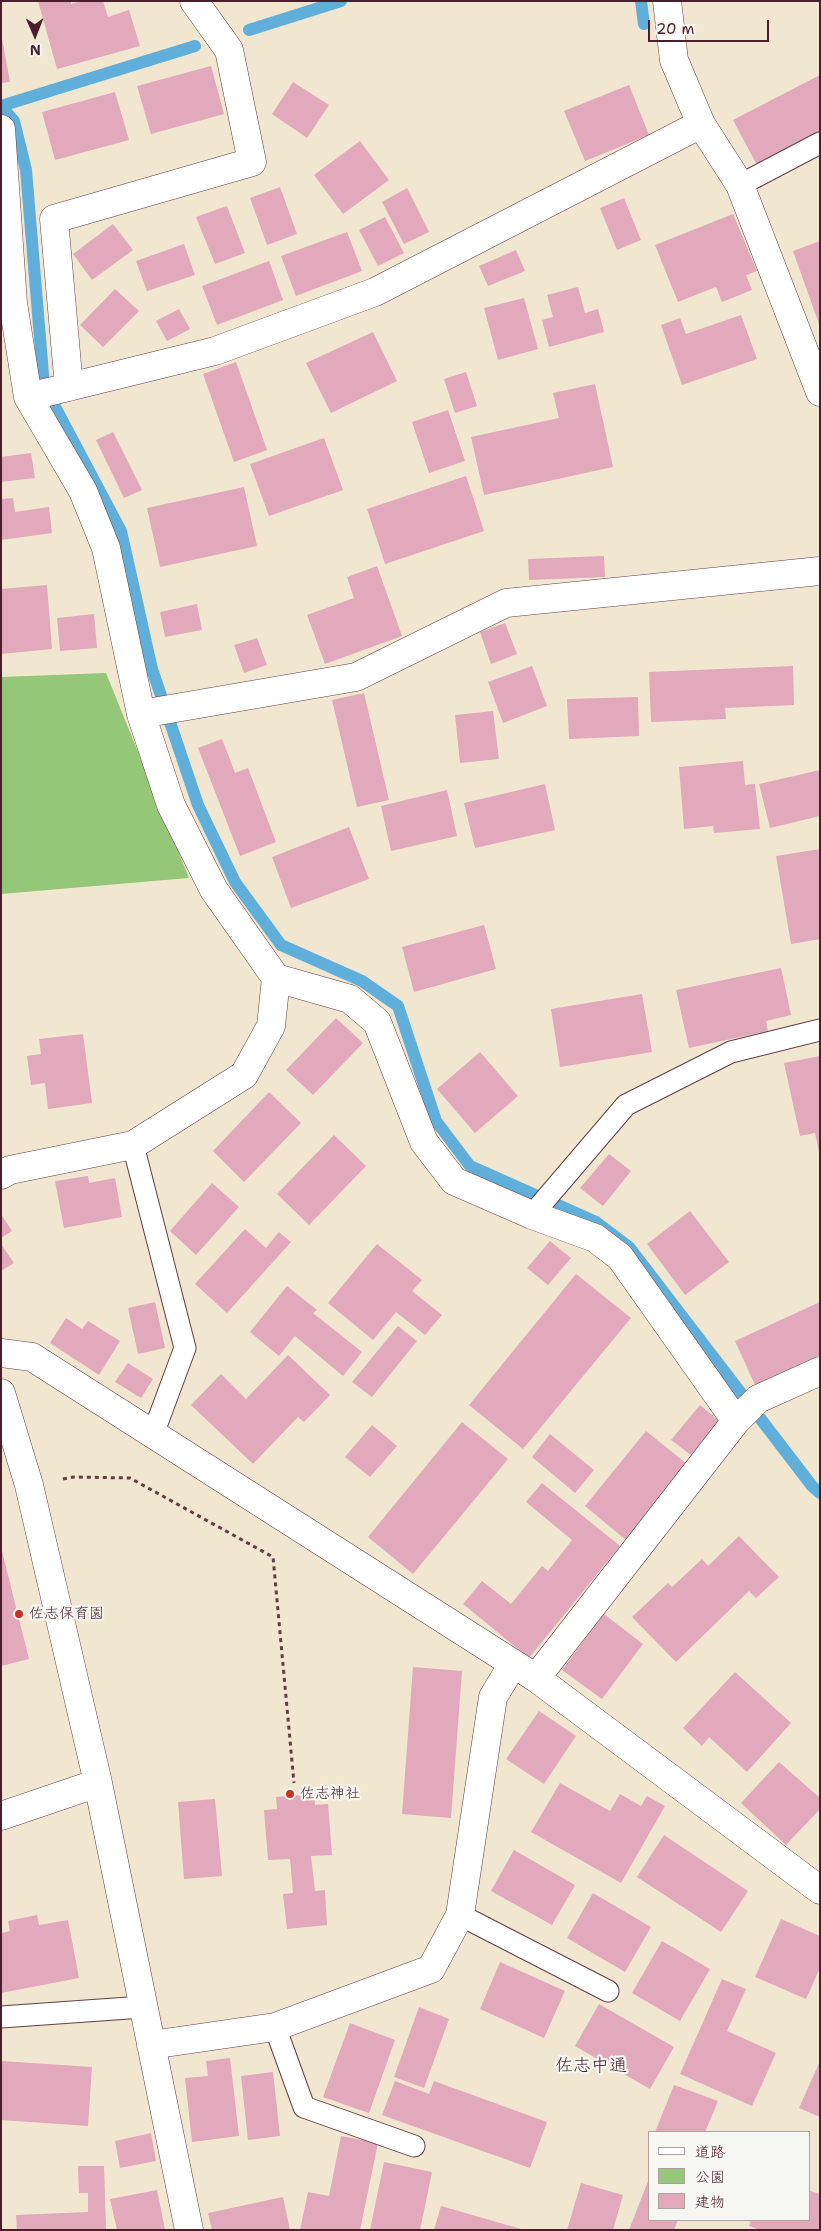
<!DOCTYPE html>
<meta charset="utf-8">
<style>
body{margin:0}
#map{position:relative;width:821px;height:2231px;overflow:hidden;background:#f1e7d1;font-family:"Shantell Sans","Klee One",sans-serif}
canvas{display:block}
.frame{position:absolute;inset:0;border:2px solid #4a1f2b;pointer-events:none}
.legend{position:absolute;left:648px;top:2131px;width:162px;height:90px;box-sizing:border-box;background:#f6f6f2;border:1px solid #b1a0a2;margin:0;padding:6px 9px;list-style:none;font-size:15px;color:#4a1f2b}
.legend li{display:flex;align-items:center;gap:10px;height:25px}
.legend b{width:25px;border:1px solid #b1a0a2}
.north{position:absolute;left:10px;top:10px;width:50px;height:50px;-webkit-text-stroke:4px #f6f6f2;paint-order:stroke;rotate:179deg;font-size:14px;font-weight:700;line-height:20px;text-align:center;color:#4a1f2b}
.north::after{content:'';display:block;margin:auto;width:18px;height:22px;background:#4a1f2b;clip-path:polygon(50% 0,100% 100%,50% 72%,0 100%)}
.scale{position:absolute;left:648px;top:20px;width:121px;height:22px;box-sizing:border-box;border:2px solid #4a1f2b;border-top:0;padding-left:6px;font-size:15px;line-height:18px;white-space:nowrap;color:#4a1f2b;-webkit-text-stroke:4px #f6f6f2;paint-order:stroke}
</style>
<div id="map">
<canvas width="821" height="2231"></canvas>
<div class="frame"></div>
<ul class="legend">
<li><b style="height:6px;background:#fff"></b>道路</li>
<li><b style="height:14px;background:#94c777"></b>公園</li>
<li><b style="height:14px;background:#e2a8bb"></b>建物</li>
</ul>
<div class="north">N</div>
<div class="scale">20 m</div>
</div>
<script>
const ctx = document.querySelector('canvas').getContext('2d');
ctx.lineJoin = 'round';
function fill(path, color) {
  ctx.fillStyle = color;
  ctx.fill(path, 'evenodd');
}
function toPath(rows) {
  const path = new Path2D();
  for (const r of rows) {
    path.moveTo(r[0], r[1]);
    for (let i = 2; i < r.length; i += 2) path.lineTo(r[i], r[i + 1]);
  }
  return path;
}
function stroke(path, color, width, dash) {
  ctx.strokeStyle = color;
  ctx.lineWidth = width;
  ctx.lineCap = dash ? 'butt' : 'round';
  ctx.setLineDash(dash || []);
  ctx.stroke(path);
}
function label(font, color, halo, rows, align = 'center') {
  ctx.font = font + ' "Shantell Sans","Klee One",sans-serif';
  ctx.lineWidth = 4.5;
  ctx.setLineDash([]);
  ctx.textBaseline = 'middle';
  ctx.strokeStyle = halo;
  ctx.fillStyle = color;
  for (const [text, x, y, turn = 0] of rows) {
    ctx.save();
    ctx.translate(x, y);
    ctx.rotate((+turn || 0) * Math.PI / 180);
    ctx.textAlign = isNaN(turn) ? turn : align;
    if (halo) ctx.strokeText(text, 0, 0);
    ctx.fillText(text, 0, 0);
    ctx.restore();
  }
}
const green = toPath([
 [106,673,189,878,1,894,1,677]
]);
const stream = toPath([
 [641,1,644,24],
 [249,30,341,1],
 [195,46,1,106,14,121,26,170,44,386,121,531,152,669,198,805,235,882,281,945,362,981,398,1006,436,1121,470,1166,596,1222,629,1247,812,1486,820,1493]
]);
const building = toPath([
 [38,1,71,1,71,4,81,1,103,1,108,17,129,10,140,46,57,69],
 [1,33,10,82,1,83],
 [211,66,224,114,151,134,137,86],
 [820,75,820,135,758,167,733,120],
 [293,82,329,105,307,138,272,114],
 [629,85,649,135,585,161,564,111],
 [115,92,129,140,55,160,42,112],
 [360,141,389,180,343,214,314,175],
 [280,187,297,234,267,245,250,198],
 [407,188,429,232,404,244,382,202],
 [624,198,641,240,617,250,600,208],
 [227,206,245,253,215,264,196,217],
 [733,214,757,271,746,275,752,290,722,302,716,287,678,302,655,245],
 [385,217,404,253,378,266,359,230],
 [113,224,133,250,92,280,73,254],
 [347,232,362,271,296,296,281,256],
 [820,241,820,324,819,324,793,251],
 [184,244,195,275,147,291,136,261],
 [516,250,525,271,488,286,479,266],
 [269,261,283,300,217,325,202,286],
 [578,287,585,313,598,309,604,332,549,347,542,320,553,317,547,295],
 [115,289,139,311,103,347,80,325],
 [524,298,538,349,498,360,484,308],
 [179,309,190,329,167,341,156,321],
 [741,315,757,359,682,385,661,325,680,318,686,334],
 [373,332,397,381,331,413,306,363],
 [236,362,267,450,234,462,203,374],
 [466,372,477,406,455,413,444,379],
 [595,384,613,467,484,495,471,437,559,418,553,393],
 [448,410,465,461,429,473,412,422],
 [113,432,142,490,124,498,96,440],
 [324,438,343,490,269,516,250,464],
 [31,453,35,478,1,482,1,457],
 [466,476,484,531,385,564,367,509],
 [244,487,257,546,160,567,147,508],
 [13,498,15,512,49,507,52,533,1,540,1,499],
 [604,556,605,577,529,580,528,559],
 [377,566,402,636,325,664,307,615,354,598,347,577],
 [47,585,52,649,1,654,1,589],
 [197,604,202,630,165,637,160,612],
 [94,614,97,648,60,651,57,618],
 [505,623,517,654,491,664,480,632],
 [257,638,267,665,244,673,234,645],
 [532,666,547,706,503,723,488,682],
 [793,666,794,705,725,708,726,719,651,722,649,672],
 [364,693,389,800,357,807,332,700],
 [638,697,639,736,569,739,567,699],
 [493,711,499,759,460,763,455,715],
 [222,739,235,773,248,768,276,842,240,856,198,748],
 [743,761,745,785,755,784,760,829,714,833,713,826,684,829,679,767],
 [820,770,820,816,770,828,759,784],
 [545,784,555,830,475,848,464,803],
 [447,790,457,836,391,851,381,806],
 [349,827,369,879,291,908,272,857],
 [820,849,820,939,791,944,776,856],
 [484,925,496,969,414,992,402,947],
 [781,968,791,1015,766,1021,768,1031,689,1048,676,990],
 [642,994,652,1052,560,1067,551,1009],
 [336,1018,363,1043,313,1095,286,1070],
 [83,1034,92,1103,48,1109,45,1083,31,1085,27,1056,41,1054,39,1039],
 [480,1052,518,1096,475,1133,437,1089],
 [820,1056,820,1152,819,1152,815,1133,800,1136,784,1063],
 [269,1092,301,1123,244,1182,213,1151],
 [334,1135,366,1166,309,1225,277,1194],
 [609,1154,631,1171,603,1206,580,1188],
 [88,1176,89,1183,115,1178,122,1217,64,1228,55,1181],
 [212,1183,239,1207,196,1255,170,1231],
 [690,1211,729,1262,685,1295,647,1244],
 [1,1214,12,1231,1,1238],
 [245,1229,266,1248,279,1232,291,1242,227,1313,195,1284],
 [550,1241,571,1258,548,1285,527,1268],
 [1,1244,14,1263,1,1271],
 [377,1244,422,1280,412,1291,442,1315,425,1335,396,1312,373,1340,328,1303],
 [576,1274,631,1318,523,1449,469,1405],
 [287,1286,317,1310,313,1313,362,1352,343,1376,295,1336,279,1356,250,1332],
 [155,1302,165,1348,138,1354,128,1308],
 [820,1302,820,1355,755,1385,735,1341],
 [66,1318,82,1329,88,1321,120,1341,99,1375,50,1343],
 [398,1326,417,1341,372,1397,352,1382],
 [288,1355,330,1395,304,1422,298,1417,253,1464,191,1405,221,1374,246,1399],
 [128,1363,153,1379,141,1398,115,1382],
 [700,1405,719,1421,691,1455,671,1440],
 [462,1422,508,1459,413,1574,368,1537],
 [372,1425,397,1446,370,1477,345,1457],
 [646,1431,687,1464,626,1540,585,1506],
 [550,1434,594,1470,575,1493,532,1457],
 [542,1483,620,1546,529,1658,463,1604,482,1581,511,1604,542,1566,548,1571,572,1540,526,1502],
 [739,1536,779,1577,756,1598,749,1591,676,1662,632,1617,668,1583,672,1587,702,1559,708,1566],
 [1,1547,29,1659,1,1666],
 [604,1614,643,1644,602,1699,562,1670],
 [413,1667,462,1671,451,1818,402,1814],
 [735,1672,791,1723,747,1772,709,1737,702,1746,683,1728],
 [539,1711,576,1736,544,1784,506,1759],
 [779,1762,820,1798,820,1809,786,1845,741,1803],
 [560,1783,610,1811,620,1794,641,1806,647,1796,665,1806,621,1883,531,1832],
 [314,1794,315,1805,328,1804,332,1855,311,1856,315,1891,325,1890,327,1925,287,1929,283,1894,293,1893,290,1859,268,1860,264,1810,277,1809,276,1797],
 [215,1799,222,1876,184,1879,178,1802],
 [664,1835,748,1891,721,1932,637,1877],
 [514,1850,575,1885,552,1925,491,1891],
 [593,1893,651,1927,625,1972,567,1938],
 [37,1915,39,1925,68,1920,79,1978,1,1993,1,1933,10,1931,8,1921],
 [781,1919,820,1936,820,1968,806,1999,755,1977],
 [662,1941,710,1969,680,2021,632,1993],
 [500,1962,565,1991,544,2038,480,2009],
 [722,1979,746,1989,727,2031,776,2053,752,2106,680,2074],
 [599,2004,674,2047,650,2089,575,2046],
 [419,2007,449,2019,424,2088,394,2077],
 [350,2023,395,2040,369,2113,323,2097],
 [230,2058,239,2136,192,2142,185,2078,208,2076,206,2061],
 [1,2061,92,2067,88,2126,1,2120],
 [820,2061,820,2117,799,2108],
 [273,2072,280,2136,248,2140,241,2076],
 [395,2081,429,2094,434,2081,547,2122,530,2168,382,2115],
 [674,2085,718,2101,705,2132,655,2132],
 [151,2133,156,2161,120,2168,115,2141],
 [341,2136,378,2143,360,2230,300,2230,308,2192,329,2196],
 [384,2162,432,2172,420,2230,370,2230],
 [78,2166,104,2166,106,2230,17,2230,16,2215,88,2212,88,2193,79,2193],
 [650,2176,650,2220,678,2220,674,2230,629,2230],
 [581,2183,623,2195,613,2230,567,2230],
 [157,2190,165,2230,117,2230,110,2199],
 [810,2191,820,2194,820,2230,760,2230,749,2226,751,2220,810,2220],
 [283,2197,290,2230,212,2230,208,2213],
 [441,2206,521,2229,521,2230,434,2230]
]);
const path = toPath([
 [63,1479,74,1477,130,1478,273,1557,294,1783]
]);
const lane = toPath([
 [740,185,820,143],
 [133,1145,185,1348,153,1434],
 [532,1215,626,1105,731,1052,820,1030],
 [460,1915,608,1991],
 [1,2017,143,2007],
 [275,2027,304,2107,414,2146]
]);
const street = toPath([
 [667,1,674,60,701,124,740,185,820,392],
 [1,129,13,303,28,397,83,491,106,548,141,714,171,805,214,890,276,978,350,999,377,1022,424,1142,454,1181,532,1215,595,1238,620,1257,736,1421],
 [69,387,54,219,252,162,229,50,194,1],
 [28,397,215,351,375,292,701,124],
 [141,714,356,677,506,603,820,571],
 [1,1175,10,1170,133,1145,244,1075,271,1026,276,978],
 [1,1353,32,1357,536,1678,820,1890],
 [1,1393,29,1485,98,1783,189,2230],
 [536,1678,736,1421,758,1399,820,1371],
 [1,1816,98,1783],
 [151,2045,275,2027,431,1969,460,1915,493,1697,513,1664]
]);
const markers = [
 [19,1614,5,"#c8321e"],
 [290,1794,5,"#c8321e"]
];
const poiNames = [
 ["佐志保育園",29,1614],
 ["佐志神社",300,1794]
];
const quarterNames = [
 ["佐志中通",591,2066]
];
fill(green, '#94c777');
stroke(stream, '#60afda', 12);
fill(building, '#e2a8bb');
stroke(lane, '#633d44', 23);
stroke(street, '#633d44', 29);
stroke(path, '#633d44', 3, [4, 4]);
stroke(lane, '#fff', 21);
stroke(street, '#fff', 28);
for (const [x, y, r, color] of markers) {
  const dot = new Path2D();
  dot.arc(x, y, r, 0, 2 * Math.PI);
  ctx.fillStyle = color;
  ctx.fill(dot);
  stroke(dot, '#f6f6f2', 2);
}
label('15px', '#4a1f2b', '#f6f6f2', poiNames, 'left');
label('18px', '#4a1f2b', '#f6f6f2', quarterNames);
</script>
